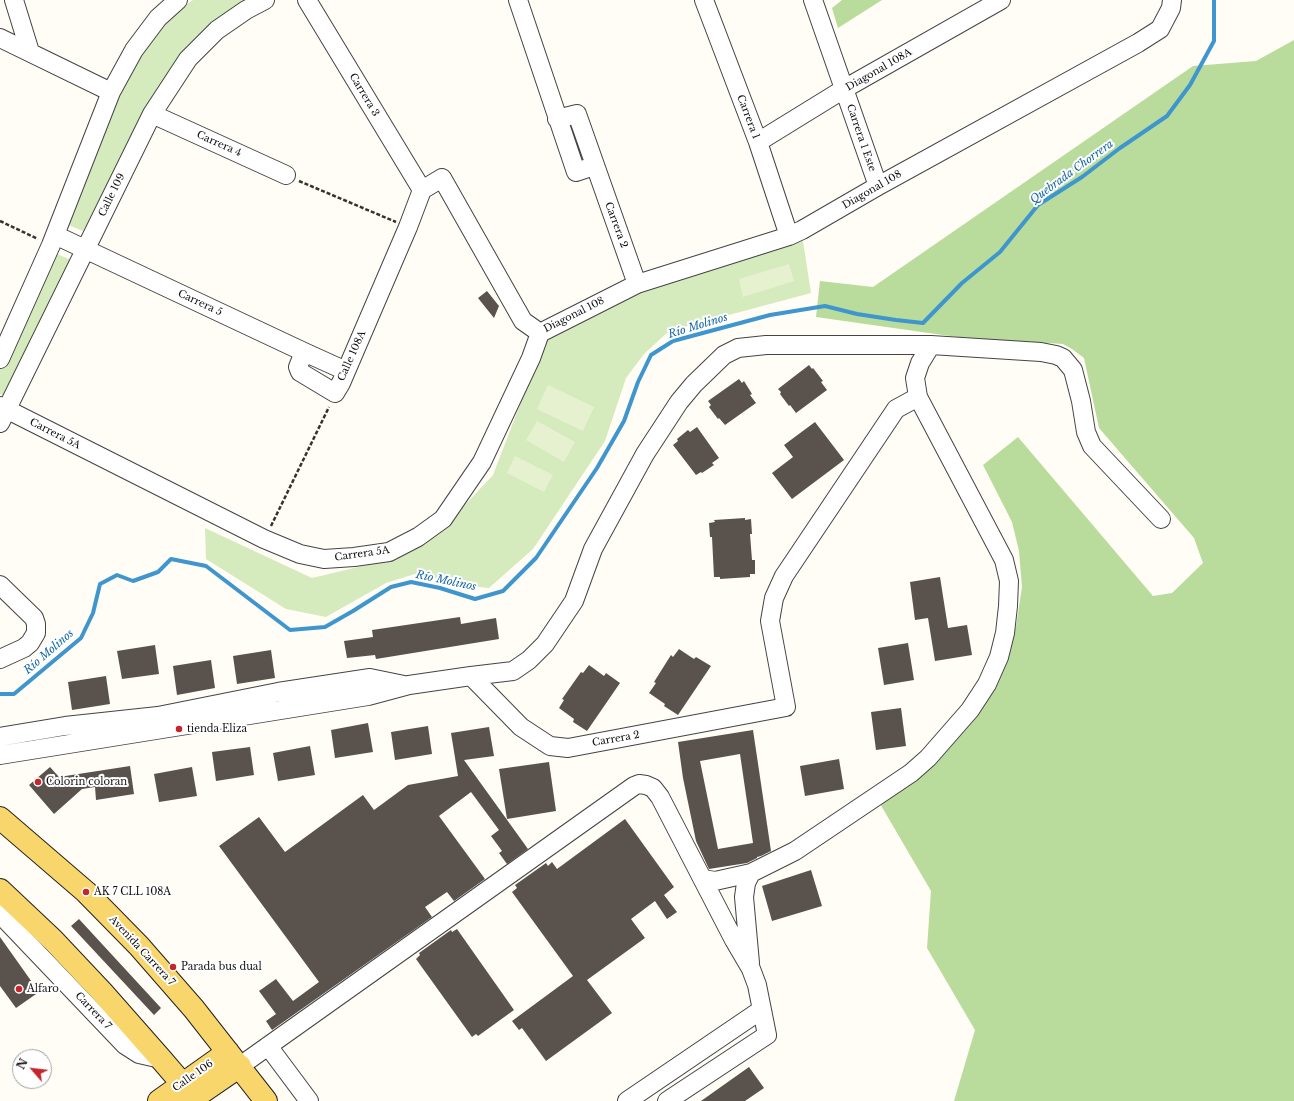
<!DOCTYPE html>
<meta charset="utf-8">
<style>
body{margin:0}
#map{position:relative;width:1294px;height:1101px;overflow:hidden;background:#fffdf5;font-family:"Libre Baskerville",serif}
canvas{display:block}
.north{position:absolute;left:12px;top:1049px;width:40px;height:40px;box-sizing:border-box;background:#fff;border:1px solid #a0a0a0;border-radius:50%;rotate:298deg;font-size:11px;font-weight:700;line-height:16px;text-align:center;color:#111}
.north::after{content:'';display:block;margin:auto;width:14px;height:18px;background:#c4262e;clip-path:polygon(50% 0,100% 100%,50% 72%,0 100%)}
</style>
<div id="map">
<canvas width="1294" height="1101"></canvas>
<div class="north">N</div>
</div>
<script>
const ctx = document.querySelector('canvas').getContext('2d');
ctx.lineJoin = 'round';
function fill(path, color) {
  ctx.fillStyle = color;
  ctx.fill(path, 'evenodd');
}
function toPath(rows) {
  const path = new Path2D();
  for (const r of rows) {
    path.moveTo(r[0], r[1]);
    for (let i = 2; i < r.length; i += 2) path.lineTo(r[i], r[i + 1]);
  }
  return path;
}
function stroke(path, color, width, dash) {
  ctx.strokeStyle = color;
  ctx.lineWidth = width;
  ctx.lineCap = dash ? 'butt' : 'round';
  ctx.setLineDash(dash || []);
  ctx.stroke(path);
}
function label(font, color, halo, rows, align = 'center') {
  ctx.font = font + ' "Libre Baskerville",serif';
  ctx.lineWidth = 4;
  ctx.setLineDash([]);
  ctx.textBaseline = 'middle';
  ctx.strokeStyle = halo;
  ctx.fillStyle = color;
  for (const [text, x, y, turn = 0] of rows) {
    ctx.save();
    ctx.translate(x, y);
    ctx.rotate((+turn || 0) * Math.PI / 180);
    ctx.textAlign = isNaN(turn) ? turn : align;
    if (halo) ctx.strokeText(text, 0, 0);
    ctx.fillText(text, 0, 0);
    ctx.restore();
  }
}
const green = toPath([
 [193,0,246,0,145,111,83,231,66,224,120,95,139,55,158,30,182,8],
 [803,241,811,293,669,331,644,354,626,378,605,441,533,549,489,588,458,585,418,573,386,583,326,617,286,609,206,559,205,528,312,578,383,561,449,522,493,475,547,334,645,289],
 [55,253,71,260,5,396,0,394,0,369]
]);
const forest = toPath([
 [842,0,882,0,838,28,832,8],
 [1294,40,1294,1101,954,1101,975,1030,927,948,931,891,879,802,938,761,959,736,1006,657,1016,626,1022,587,1019,551,1012,522,983,465,1018,437,1153,596,1172,593,1203,563,1194,538,1099,428,1084,358,1072,349,1063,344,957,337,816,317,820,281,873,287,1193,66,1256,61]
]);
const pitch = toPath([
 [789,264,794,281,743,297,739,279],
 [548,385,594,407,583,431,537,409],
 [537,421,575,442,564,462,526,440],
 [515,456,553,475,544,492,507,473]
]);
const stream = toPath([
 [0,694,14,694,81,638,93,613,100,584,117,575,133,581,158,572,171,559,206,566,290,630,325,627,353,611,391,587,411,582,440,588,475,599,503,591,536,558,597,468,624,421,638,382,651,355,673,341,770,315,825,306,857,314,896,320,923,323,962,283,1000,252,1038,205,1082,177,1120,148,1167,116,1190,85,1214,41,1214,0]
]);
const building = toPath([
 [487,291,499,306,494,318,478,298],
 [809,365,812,369,813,368,823,381,821,382,827,390,796,413,790,405,789,406,780,394,781,392,778,389],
 [739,379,742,383,744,381,752,394,750,395,756,403,725,425,719,418,718,419,709,407,711,405,708,401],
 [815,422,844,460,792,499,772,473,793,457,784,445],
 [697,427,719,458,712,463,714,465,702,473,701,472,696,475,673,445,678,441,677,439,688,430,690,432],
 [745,518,745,520,751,519,752,534,750,534,752,560,755,560,755,574,750,574,750,577,720,579,720,577,714,577,712,537,710,537,709,523,715,522,714,520],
 [940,577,948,628,967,625,972,655,935,661,928,618,915,620,910,582],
 [460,617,461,624,496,618,499,639,376,659,375,655,347,658,344,641,373,637,372,630],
 [908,643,914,680,884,685,878,648],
 [155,645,159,674,122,679,117,651],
 [679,649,694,659,696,657,711,666,678,715,664,706,665,704,649,693,656,683,654,682,671,655,673,657],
 [271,650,275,678,237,684,233,656],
 [211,660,215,688,177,695,173,666],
 [589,665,604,676,606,673,620,683,587,731,573,722,574,719,559,708,564,700,562,699,581,672,583,673],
 [106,676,110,704,72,710,68,682],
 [901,708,906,746,876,750,871,712],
 [368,723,373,752,335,758,331,730],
 [428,726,432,754,395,760,391,732],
 [489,727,494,756,464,760,528,849,507,864,499,853,502,851,491,836,499,830,471,792,439,816,485,879,454,901,447,892,425,907,432,917,272,1030,266,1021,276,1014,259,991,276,979,293,1001,319,982,219,846,259,817,285,852,363,795,374,810,408,785,458,776,451,733],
 [753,730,771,851,761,856,757,857,757,858,747,863,709,869,696,841,683,778,678,742],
 [740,754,753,843,718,849,700,761],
 [310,746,315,775,278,781,273,753],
 [250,747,254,775,216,781,212,752],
 [839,759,844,789,805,796,800,766],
 [549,762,556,811,507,819,499,769],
 [130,766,134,794,96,800,95,787,82,789,54,814,29,785,50,767,59,777],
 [192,767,197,796,159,802,154,774],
 [625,819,674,887,664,895,677,912,667,919,655,901,631,919,645,938,587,980,612,1013,546,1061,522,1028,519,1030,512,1021,573,976,512,892,517,888,515,885,546,863,548,866,552,862,557,869],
 [811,870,822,906,772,921,762,886],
 [79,919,161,1008,154,1015,71,926],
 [457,929,514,1010,478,1036,476,1034,472,1037,416,959,420,955,419,953,451,930,452,932],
 [0,937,39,992,16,1008,0,986],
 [749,1067,764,1088,745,1101,701,1101]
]);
const path = toPath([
 [299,181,396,222],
 [0,221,38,239],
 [271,526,329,407]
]);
const minor = toPath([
 [14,0,30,52],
 [307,0,422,190],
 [518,0,576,172,594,166],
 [704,0,758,142,789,236],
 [813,0,878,186],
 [0,38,111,92],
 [152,114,286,175],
 [557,119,577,114,637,284],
 [758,142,844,89,1001,0],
 [55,235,304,352,346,371],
 [540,333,637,284,789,236,802,230,878,186,1138,43,1160,29,1171,8,1172,0],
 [304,352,298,367,300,372,335,393,341,383,408,227,422,190,442,178,523,321,540,333],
 [0,359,51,245,111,92,134,50,158,18,178,0],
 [0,406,264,539,300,554,324,559,354,557,389,552,418,537,443,519,482,462,531,358,540,333],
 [0,423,152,114,188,59,217,30,246,10,265,0],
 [0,585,34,618,36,624,36,633,30,643,24,648,0,659],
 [471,676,521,727,550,746,568,748,786,707,770,621,774,598,784,576,896,409,918,397],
 [0,737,65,726,158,716,278,692,370,678,404,685],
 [0,755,368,696,409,685,471,676,513,671,529,660,545,644,574,601,593,549,645,454,679,402,694,384,724,355,738,348,766,345,931,345,1041,352,1056,355,1063,358,1073,370,1081,401,1086,432,1092,446,1161,519],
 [703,879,715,881,751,873,795,851,911,773,928,758,970,710,987,684,999,657,1005,633,1008,606,1009,581,1004,560,918,397,915,378,920,363,931,345],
 [0,914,125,1045,139,1054,161,1059],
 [750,963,744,897,746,883,751,873],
 [268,1046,309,1101],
 [240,1066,634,786,639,784,646,785,653,788,660,797,734,940,751,969,757,985,767,1035,667,1101],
 [627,1101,761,1010]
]);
const major = toPath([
 [0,818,86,892,139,946,194,1009,266,1101],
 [0,890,53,940,102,992,161,1059,197,1101],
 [159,1101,228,1052],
 [189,1101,240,1066]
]);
const markers = [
 [179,729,4,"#c4262e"],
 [38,782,4,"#c4262e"],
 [86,892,4,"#c4262e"],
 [173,967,4,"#c4262e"],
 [19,989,4,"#c4262e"]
];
const streetNames = [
 ["Diagonal 108A",879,70,-30],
 ["Carrera 3",364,95,59],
 ["Carrera 1",748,117,69],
 ["Carrera 1 Este",861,138,71],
 ["Carrera 4",219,144,24],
 ["Diagonal 108",872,190,-30],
 ["Calle 109",112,195,-64],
 ["Carrera 2",616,225,70],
 ["Carrera 5",200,303,25],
 ["Diagonal 108",574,315,-27],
 ["Calle 108A",352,356,-66],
 ["Carrera 5A",55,434,27],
 ["Carrera 5A",362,554,-8],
 ["Carrera 2",616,739,-10],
 ["Avenida Carrera 7",142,951,47],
 ["Carrera 7",93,1011,46],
 ["Calle 106",193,1076,-35]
];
const poiNames = [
 ["tienda Eliza",187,729],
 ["Colorin coloran",46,782],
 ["AK 7 CLL 108A",94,892],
 ["Parada bus dual",181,967],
 ["Alfaro",27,989]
];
const waterNames = [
 ["Quebrada Chorrera",1072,172,-36],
 ["Río Molinos",698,326,-17],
 ["Río Molinos",446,581,12],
 ["Río Molinos",49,652,-41]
];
fill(green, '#d5ebbd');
fill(forest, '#b9dc9c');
fill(pitch, '#e6f2cf');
stroke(stream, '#3f96cf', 4);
fill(building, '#5a524d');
stroke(minor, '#444', 20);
stroke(major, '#222', 24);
stroke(path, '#333', 2.5, [4, 2]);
stroke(minor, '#fff', 18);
stroke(major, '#f9d66b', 22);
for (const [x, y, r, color] of markers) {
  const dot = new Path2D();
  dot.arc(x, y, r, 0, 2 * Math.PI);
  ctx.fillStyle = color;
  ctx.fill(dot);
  stroke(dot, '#fff', 1.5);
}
label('10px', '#111', '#fff', streetNames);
label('10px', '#111', '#fff', poiNames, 'left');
label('italic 11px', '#1768a6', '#fff', waterNames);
</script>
